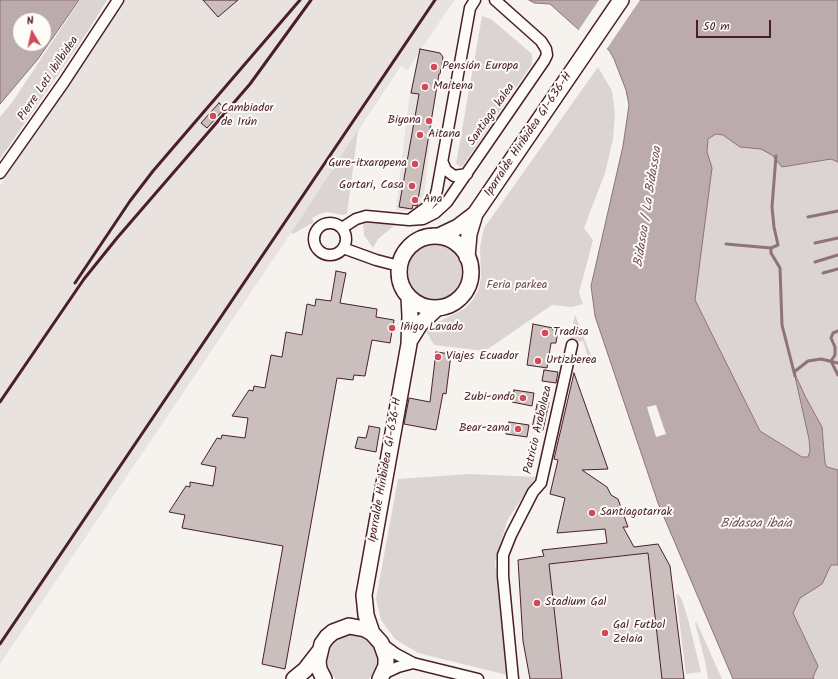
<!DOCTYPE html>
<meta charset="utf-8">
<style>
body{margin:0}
#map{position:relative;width:838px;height:679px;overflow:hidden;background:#f6f3ef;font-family:Kalam,sans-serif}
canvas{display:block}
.north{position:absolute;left:12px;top:12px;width:40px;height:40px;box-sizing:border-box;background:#fdfcf7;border:1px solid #b5a4a5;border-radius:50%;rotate:351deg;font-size:11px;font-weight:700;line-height:16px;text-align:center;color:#4a1f2b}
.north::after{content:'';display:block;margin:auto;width:14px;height:18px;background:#d1495b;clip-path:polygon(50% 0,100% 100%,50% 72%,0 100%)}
.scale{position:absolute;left:696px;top:20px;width:75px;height:18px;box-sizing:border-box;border:2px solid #4a1f2b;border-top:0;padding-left:5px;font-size:12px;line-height:14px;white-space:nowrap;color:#4a1f2b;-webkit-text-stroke:3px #fdfcf7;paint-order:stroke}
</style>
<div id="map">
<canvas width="838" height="679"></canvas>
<div class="north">N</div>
<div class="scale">50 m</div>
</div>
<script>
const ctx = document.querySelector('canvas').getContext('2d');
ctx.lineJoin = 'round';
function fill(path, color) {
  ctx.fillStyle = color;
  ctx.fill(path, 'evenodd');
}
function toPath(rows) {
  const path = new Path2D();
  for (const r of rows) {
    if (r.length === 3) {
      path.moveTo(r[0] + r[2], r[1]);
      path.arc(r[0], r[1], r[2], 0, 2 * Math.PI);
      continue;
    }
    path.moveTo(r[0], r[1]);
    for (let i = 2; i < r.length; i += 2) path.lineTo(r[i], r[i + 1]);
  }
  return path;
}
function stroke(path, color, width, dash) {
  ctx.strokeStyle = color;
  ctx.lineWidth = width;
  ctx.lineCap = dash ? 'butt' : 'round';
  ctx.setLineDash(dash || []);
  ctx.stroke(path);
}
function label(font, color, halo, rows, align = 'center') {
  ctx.font = font + ' Kalam,sans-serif';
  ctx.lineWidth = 4;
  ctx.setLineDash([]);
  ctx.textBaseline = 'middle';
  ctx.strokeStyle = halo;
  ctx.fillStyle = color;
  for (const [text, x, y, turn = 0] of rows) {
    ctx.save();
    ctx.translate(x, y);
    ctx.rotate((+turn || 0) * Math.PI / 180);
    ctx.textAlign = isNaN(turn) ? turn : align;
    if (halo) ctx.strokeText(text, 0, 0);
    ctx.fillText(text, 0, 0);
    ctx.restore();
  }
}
const built = toPath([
 [121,0,455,0,421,49,440,53,423,205,407,211,396,210,409,98,419,53,407,71,401,66,291,233,0,664,0,186]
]);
const green = toPath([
 [80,0,107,0,90,28,0,159,0,117,13,101],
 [482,16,491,19,532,54,532,64,462,167,456,164],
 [598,67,612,91,615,114,613,139,605,173,584,228,593,240,579,293,583,304,572,307,552,305,485,351,434,345,426,331,432,325,464,309,472,301,478,291,481,278,480,247,484,228],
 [700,119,838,155,838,470,827,467,825,463,824,441,795,375,809,439,810,451,808,457,802,457,760,431,695,301],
 [358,130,347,214,343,215,326,212,320,214,312,218,314,222,293,234,291,233],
 [363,222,396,224,378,239,373,248,364,235],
 [435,271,29],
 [575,315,594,363,590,364,583,341,573,343,570,337],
 [469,474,536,477,507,521,495,562,507,675,418,653,395,639,381,620,376,599,398,479],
 [648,553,662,679,562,679,549,564],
 [771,556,838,557,838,679,782,679],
 [676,594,679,595,682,600,688,619,701,672,686,674],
 [695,623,697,623,722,679,708,679,705,661],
 [353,635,361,636,367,640,373,645,376,652,378,659,377,667,374,673,369,679,336,679,330,672,328,665,327,658,329,650,333,644,339,639,346,636]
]);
const water = toPath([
 [0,0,79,0,38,59,0,104,0,0],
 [20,20,44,20,44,44,20,44,20,20],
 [529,0,838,0,838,162,831,159,782,167,772,155,761,149,740,147,723,135,716,134,708,139,707,152,712,168,695,300,760,431,802,457,808,457,810,451,809,439,794,372,806,398,822,427,825,463,827,467,838,470,838,565,831,565,822,584,800,598,793,613,818,666,813,677,814,679,733,679,658,503,595,316,591,286,623,146,629,105,626,90,614,59,609,50,578,29,550,4,534,3,529,0]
]);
const pier = toPath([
 [599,0,640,0,606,50,578,31],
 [656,405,666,434,656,437,647,407]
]);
const stream = toPath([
 [776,156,772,207,774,227,778,245,771,248,771,253,780,268,782,325,795,376],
 [808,217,838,211],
 [815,243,838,238],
 [726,244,771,248],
 [815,262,838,255],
 [823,273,838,269],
 [831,361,835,355,835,347,831,338,833,333,838,331],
 [831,361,838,375],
 [794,372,808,361,821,359,838,363]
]);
const building = toPath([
 [203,0,238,0,218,17,203,0],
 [420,49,440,53,443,57,440,74,439,74,417,206,413,205,412,209,399,207,419,94,411,93,420,49],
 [219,103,225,108,207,128,201,123,219,103],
 [336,271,346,273,340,303,377,309,376,317,394,320,390,343,372,340,365,376,354,375,353,380,337,378,285,669,262,664,283,546,182,528,185,515,169,512,186,486,190,487,190,482,213,486,216,467,201,464,217,438,221,439,222,435,245,438,248,418,232,416,249,390,253,391,254,386,265,388,271,355,282,357,286,332,302,335,307,304,315,306,316,299,331,301,336,271],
 [533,324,553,328,552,329,558,330,556,343,551,343,547,368,527,365,533,324],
 [436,352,451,354,446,394,443,393,436,430,404,424,409,398,430,402,436,352],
 [544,370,558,372,556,383,542,381,544,370],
 [574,373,608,469,582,470,607,487,611,495,618,499,628,527,623,527,634,547,658,544,670,566,684,679,662,679,648,553,549,564,562,679,530,679,523,641,518,560,544,556,542,550,607,543,605,529,557,533,565,498,550,494,558,460,554,459,574,373],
 [514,390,534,393,532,406,512,402,514,390],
 [538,400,549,402,543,430,532,428,538,400],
 [509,422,529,425,527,437,506,434,509,422],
 [369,426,380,428,376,452,355,448,358,437,366,438,369,426]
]);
const street = toPath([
 [443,163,446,170,454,176,467,174],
 [0,173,64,82,118,0],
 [412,218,427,207,435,197,437,190,470,8,475,0],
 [330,239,16],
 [342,228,356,219,366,216,409,220,423,219,435,213,447,202,460,183,544,61,547,55,546,49,541,41,495,0],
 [343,248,376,260,399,266],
 [381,643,396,654,413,663,478,679],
 [383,674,398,667,413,663],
 [513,679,503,576,503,555,511,535,533,492,541,483,572,345]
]);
const primary = toPath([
 [439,236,458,227,475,214],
 [435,272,36],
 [467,257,469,234,475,214,621,0],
 [410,340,420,324,437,308],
 [372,633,366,615,364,595,409,344,410,316,409,297],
 [294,679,305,670,319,652],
 [324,679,319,669,318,661,322,644,327,637,333,632,349,626,365,629,372,633,381,643,386,657,386,666,380,679]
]);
const rail = toPath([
 [75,283,130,201,153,171,300,0],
 [0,402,84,279,117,238,250,84,311,0],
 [0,644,435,0]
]);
const markers = [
 [434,67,4,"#d1495b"],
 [425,87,4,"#d1495b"],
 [213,116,4,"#d1495b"],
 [429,121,4,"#d1495b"],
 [420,135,4,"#d1495b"],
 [415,164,4,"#d1495b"],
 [412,186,4,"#d1495b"],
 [415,200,4,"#d1495b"],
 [392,328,4,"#d1495b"],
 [545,333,4,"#d1495b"],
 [438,357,4,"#d1495b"],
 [538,361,4,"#d1495b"],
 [523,398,4,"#d1495b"],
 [518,429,4,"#d1495b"],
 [592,513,4,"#d1495b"],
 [537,603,4,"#d1495b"],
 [605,633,4,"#d1495b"]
];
const poiNames = [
 ["Pensión Europa",442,67],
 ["Maitena",433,87],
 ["Cambiador",221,109],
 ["de Irún",221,123],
 ["Biyona",421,121,"right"],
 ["Aitana",428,135],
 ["Gure-itxaropena",407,164,"right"],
 ["Gortari, Casa",404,186,"right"],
 ["Ana",423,200],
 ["Iñigo Lavado",400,328],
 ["Tradisa",553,333],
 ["Viajes Ecuador",446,357],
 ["Urtizberea",546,361],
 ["Zubi-ondo",515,398,"right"],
 ["Bear-zana",510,429,"right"],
 ["Santiagotarrak",600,513],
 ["Stadium Gal",545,603],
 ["Gal Futbol",613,626],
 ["Zelaia",613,640]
];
const streetNames = [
 ["Pierre Loti ibilbidea",49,79,-56],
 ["Santiago kalea",492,115,-55],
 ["Iparralde Hiribidea GI-636-H",529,135,-56],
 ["Patricio Arabolaza",539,430,-77],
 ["Iparralde Hiribidea GI-636-H",386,470,-80]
];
const parkNames = [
 ["Feria parkea",517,286]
];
const waterNames = [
 ["Bidasoa / La Bidassoa",649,207,-81],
 ["Bidasoa ibaia",756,525]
];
fill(built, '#e9e3e0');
fill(green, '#dcd4d2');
fill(water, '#bbabac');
stroke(water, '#8e7378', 1);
fill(pier, '#f6f3ef');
stroke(stream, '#8e7378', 3);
fill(building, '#cbbfbe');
stroke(building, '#4a1f2b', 1);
stroke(street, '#4a1f2b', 13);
stroke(primary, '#4a1f2b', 18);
stroke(street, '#fdfcf7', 10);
stroke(primary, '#fdfcf7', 15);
stroke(rail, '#4a1f2b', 3);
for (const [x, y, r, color] of markers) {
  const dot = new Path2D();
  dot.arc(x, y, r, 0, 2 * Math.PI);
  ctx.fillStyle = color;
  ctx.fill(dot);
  stroke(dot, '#fdfcf7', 1.5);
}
label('12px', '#4a1f2b', '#fdfcf7', poiNames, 'left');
label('12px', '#4a1f2b', '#fdfcf7', streetNames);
label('12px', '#6e4c55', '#fdfcf7', parkNames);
label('italic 13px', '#725058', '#fdfcf7', waterNames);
</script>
